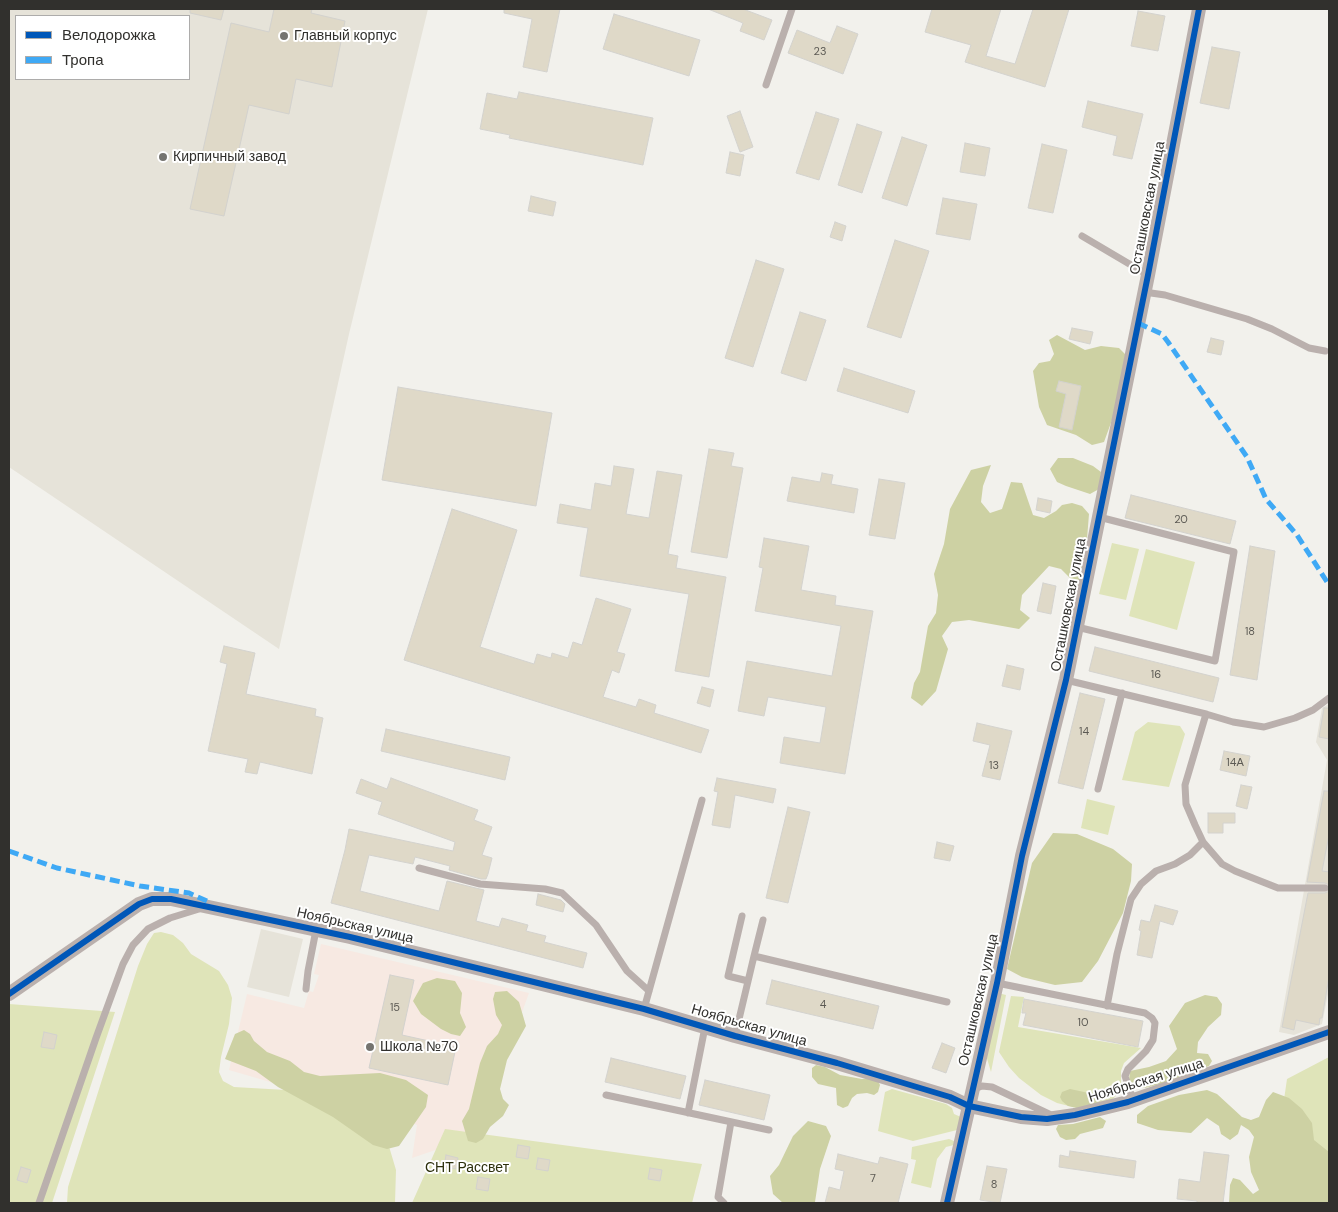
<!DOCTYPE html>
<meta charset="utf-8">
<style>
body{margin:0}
#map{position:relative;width:1338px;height:1212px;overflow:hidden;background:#f2f1ec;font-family:"DM Sans",sans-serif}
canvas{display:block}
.frame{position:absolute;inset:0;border:10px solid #31302d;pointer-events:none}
.legend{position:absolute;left:15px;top:15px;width:175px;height:65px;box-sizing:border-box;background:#fff;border:1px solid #adacab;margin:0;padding:6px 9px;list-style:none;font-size:15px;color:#31302d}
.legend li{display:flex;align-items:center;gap:10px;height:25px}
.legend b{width:25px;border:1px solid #adacab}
</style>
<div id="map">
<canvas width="1338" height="1212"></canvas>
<div class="frame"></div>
<ul class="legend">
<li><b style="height:6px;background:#0057b8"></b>Велодорожка</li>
<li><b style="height:6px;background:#3fa9f5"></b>Тропа</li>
</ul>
</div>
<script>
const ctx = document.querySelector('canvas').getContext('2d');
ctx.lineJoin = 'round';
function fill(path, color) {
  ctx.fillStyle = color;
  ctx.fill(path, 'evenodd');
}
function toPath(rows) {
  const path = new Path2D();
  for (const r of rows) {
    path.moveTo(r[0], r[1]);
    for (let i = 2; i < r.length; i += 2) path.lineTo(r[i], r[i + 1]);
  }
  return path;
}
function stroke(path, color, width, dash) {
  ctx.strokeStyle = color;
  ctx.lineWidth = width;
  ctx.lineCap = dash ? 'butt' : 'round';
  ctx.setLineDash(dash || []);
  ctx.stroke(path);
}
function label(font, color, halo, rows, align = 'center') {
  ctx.font = font + ' "DM Sans",sans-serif';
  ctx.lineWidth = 4;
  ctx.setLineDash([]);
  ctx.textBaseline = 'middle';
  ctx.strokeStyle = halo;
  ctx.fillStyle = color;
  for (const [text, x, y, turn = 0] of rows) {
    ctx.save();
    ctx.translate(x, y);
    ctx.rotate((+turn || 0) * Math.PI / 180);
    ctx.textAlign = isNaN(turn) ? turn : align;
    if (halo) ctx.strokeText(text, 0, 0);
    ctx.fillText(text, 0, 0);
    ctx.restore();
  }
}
const built = toPath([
 [9,9,428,9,349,334,279,649,9,467],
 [16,16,189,16,189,79,16,79],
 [1329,704,1329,989,1322,1024,1294,1035,1279,1032,1327,760,1316,742,1322,708],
 [261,929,303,939,289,997,247,987]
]);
const education = toPath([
 [321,944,529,993,476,1139,459,1142,412,1158,417,1125,229,1070,247,994,304,1008,309,991,313,992,319,975,314,974]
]);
const green = toPath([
 [1112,543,1139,549,1126,600,1099,594],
 [1146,549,1195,562,1177,630,1129,616],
 [1148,722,1180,726,1185,734,1169,787,1122,780,1135,732],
 [1087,799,1115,806,1108,835,1081,828],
 [161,932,173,935,183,943,191,954,219,971,228,985,232,998,229,1024,221,1057,219,1072,223,1081,234,1087,286,1090,388,1143,396,1170,395,1203,67,1203,68,1187,138,966,147,944,154,933],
 [998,993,1006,995,991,1072,986,1055],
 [1011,996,1024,997,1018,1027,1141,1048,1124,1063,1121,1071,1121,1087,1115,1097,1109,1102,1077,1108,1057,1103,1041,1095,1019,1078,1009,1067,999,1052],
 [9,1004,115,1012,52,1203,9,1203],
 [1329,1057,1329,1203,1269,1203,1287,1079],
 [892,1089,946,1104,952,1108,954,1114,961,1117,957,1130,913,1141,878,1131,885,1092],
 [445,1129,702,1164,692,1203,412,1203],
 [949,1139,954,1141,954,1145,946,1147,937,1159,931,1188,911,1183,916,1160,911,1159,912,1147]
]);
const forest = toPath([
 [1057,335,1085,350,1101,346,1119,348,1126,355,1116,409,1104,442,1092,445,1076,435,1047,425,1039,407,1033,371,1039,363,1050,361,1054,354,1049,340],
 [1058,458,1073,458,1093,466,1101,472,1099,489,1090,494,1066,486,1057,482,1050,469],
 [991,465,983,486,981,502,990,513,1002,509,1011,482,1022,483,1033,515,1044,518,1056,511,1062,505,1072,503,1082,506,1089,514,1087,539,1080,581,1075,597,1068,601,1066,596,1070,578,1061,569,1049,566,1022,595,1020,610,1030,618,1019,629,969,620,952,622,942,636,948,649,936,691,922,706,911,698,914,683,920,672,928,626,936,613,938,595,934,574,944,544,950,509,971,470],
 [1053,833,1077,834,1113,849,1132,864,1131,881,1123,913,1098,961,1082,982,1055,985,1022,977,1007,969,1032,863],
 [437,978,455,981,462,993,460,1013,466,1027,460,1036,451,1034,441,1029,421,1014,413,1001,423,983],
 [507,991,519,1002,526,1026,507,1060,500,1089,503,1099,509,1105,503,1116,490,1127,483,1139,476,1143,468,1141,462,1121,469,1109,480,1063,487,1046,498,1034,502,1025,496,1015,493,999,495,992],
 [1205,995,1217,997,1222,1004,1221,1015,1208,1027,1198,1042,1197,1053,1208,1054,1212,1061,1209,1066,1176,1080,1145,1088,1135,1085,1129,1080,1130,1071,1149,1067,1166,1061,1177,1049,1169,1026,1185,1003],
 [244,1030,250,1034,254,1041,267,1052,290,1061,304,1072,320,1076,380,1073,406,1080,428,1095,426,1107,399,1146,387,1149,373,1145,333,1117,278,1087,256,1071,225,1059,235,1034],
 [816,1065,825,1067,840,1075,862,1079,870,1078,878,1081,880,1085,878,1092,874,1095,867,1093,857,1094,852,1098,848,1106,843,1108,837,1105,836,1088,818,1084,812,1077,812,1068],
 [1070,1089,1098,1095,1100,1100,1099,1103,1077,1108,1068,1106,1062,1101,1060,1097,1062,1092],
 [1207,1090,1217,1094,1242,1117,1251,1120,1259,1117,1266,1100,1273,1092,1289,1098,1302,1109,1312,1123,1314,1140,1329,1152,1329,1203,1229,1203,1230,1185,1233,1178,1240,1180,1253,1194,1259,1190,1251,1172,1249,1157,1254,1137,1249,1130,1241,1125,1238,1134,1230,1140,1221,1134,1219,1126,1207,1118,1191,1133,1158,1130,1137,1123,1137,1115,1148,1106,1179,1095],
 [1100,1117,1106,1121,1103,1128,1080,1134,1075,1139,1066,1140,1060,1137,1056,1129,1058,1125,1073,1124],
 [808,1121,826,1126,831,1136,820,1169,815,1202,816,1203,783,1203,773,1194,770,1176,779,1165,793,1136]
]);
const building = toPath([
 [190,9,224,9,221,20,190,13,190,9],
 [274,9,312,9,311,13,345,21,332,87,296,79,289,114,249,105,224,216,190,209,231,23,269,32,274,9],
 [504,9,560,9,547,72,523,67,532,19,504,13,504,9],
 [708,9,743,9,772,20,764,40,740,31,743,23,708,9],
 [932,9,1001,9,986,56,1015,64,1033,9,1069,9,1045,87,965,62,971,45,925,32,932,9],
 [1138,11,1165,16,1158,51,1131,46,1138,11],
 [614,14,700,40,689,76,603,49,614,14],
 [837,26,858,34,843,74,788,53,797,30,830,43,837,26],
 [1212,47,1240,52,1229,109,1200,103,1212,47],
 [519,92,653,118,643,165,509,138,510,135,480,129,487,93,517,99,519,92],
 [1088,101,1143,114,1132,159,1113,155,1117,136,1082,127,1088,101],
 [740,111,753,147,740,152,727,116,740,111],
 [816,112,839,119,819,180,796,173,816,112],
 [857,124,882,132,862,193,838,185,857,124],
 [902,137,927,145,907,206,882,198,902,137],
 [965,143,990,148,985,176,960,172,965,143],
 [1042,144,1067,150,1053,213,1028,208,1042,144],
 [730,152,744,155,740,176,726,173,730,152],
 [531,196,556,202,553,216,528,211,531,196],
 [943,198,977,204,970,240,936,234,943,198],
 [835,222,846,226,842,241,830,237,835,222],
 [895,240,929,251,901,338,867,327,895,240],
 [756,260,784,269,753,367,725,358,756,260],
 [800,312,826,320,806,381,781,373,800,312],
 [1072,328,1093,332,1090,344,1069,339,1072,328],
 [1211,338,1224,341,1221,355,1207,352,1211,338],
 [844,368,915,391,908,413,837,391,844,368],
 [1059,381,1081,386,1072,430,1059,427,1066,394,1056,391,1059,381],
 [398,387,552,413,536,506,382,480,398,387],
 [709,449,734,453,731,466,743,468,727,558,691,552,709,449],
 [614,466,634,469,626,514,649,518,657,471,682,475,668,554,678,556,676,568,726,577,709,677,675,671,689,594,580,576,588,528,557,523,560,504,591,510,595,483,611,486,614,466],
 [822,473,833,475,831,484,858,489,854,513,787,501,792,477,820,482,822,473],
 [879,479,905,483,895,539,869,535,879,479],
 [1131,495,1236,521,1230,544,1125,518,1131,495],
 [1038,498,1052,501,1050,513,1036,510,1038,498],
 [452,509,517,530,480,647,534,664,537,654,551,658,552,653,568,658,573,642,582,645,596,598,631,609,617,652,625,654,619,673,612,670,603,697,636,707,639,699,656,705,654,713,709,730,701,753,404,660,452,509],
 [764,538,809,546,801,590,836,596,835,605,873,611,845,774,780,763,784,737,820,743,826,707,768,697,764,716,738,711,747,661,832,676,841,626,755,611,763,568,759,567,764,538],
 [1250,546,1275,551,1257,680,1230,675,1250,546],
 [1043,583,1056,586,1051,614,1037,611,1043,583],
 [224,646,255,653,246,694,316,709,315,716,323,718,312,774,260,762,257,774,245,772,248,759,208,751,227,664,220,662,224,646],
 [1095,647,1219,678,1213,702,1089,671,1095,647],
 [1007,665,1024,669,1020,690,1002,686,1007,665],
 [702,687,714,690,710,707,697,703,702,687],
 [1080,693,1105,699,1083,789,1058,783,1080,693],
 [1324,708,1329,708,1329,739,1319,737,1324,708],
 [977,723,1012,731,1000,780,982,776,990,745,973,741,977,723],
 [386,729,510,757,505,780,381,751,386,729],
 [1224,751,1250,756,1246,776,1220,770,1224,751],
 [391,778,478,810,474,820,492,827,482,855,492,858,488,874,486,879,481,879,449,870,450,866,415,857,413,864,369,855,360,891,439,911,447,881,484,890,476,921,499,927,502,918,528,925,526,931,546,936,544,942,587,953,583,968,331,903,345,850,349,829,453,851,455,842,378,814,382,802,356,793,361,779,387,789,391,778],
 [717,778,776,789,773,803,735,795,730,828,712,825,718,792,714,791,717,778],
 [1241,785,1252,787,1247,809,1236,806,1241,785],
 [1324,791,1329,791,1329,835,1322,871,1329,872,1329,885,1325,883,1307,882,1324,791],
 [788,807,810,812,788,903,766,898,788,807],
 [1208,813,1235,813,1235,823,1223,823,1223,833,1208,833,1208,813],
 [937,842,954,846,950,861,934,858,937,842],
 [1329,891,1329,977,1322,1018,1320,1018,1319,1025,1296,1020,1294,1030,1282,1027,1308,893,1325,893,1329,891],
 [538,894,561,900,565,904,563,912,536,905,538,894],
 [1155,905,1178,911,1173,925,1160,921,1152,958,1137,955,1141,931,1139,930,1141,920,1150,922,1155,905],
 [390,975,414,980,402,1035,456,1047,448,1085,369,1068,390,975],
 [772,980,879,1006,873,1029,766,1004,772,980],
 [1024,999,1143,1021,1138,1047,1023,1025,1026,1013,1022,1013,1024,999],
 [44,1032,57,1035,54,1049,41,1047,44,1032],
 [942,1043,955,1048,946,1073,932,1068,942,1043],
 [611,1058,686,1076,680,1099,605,1082,611,1058],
 [705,1080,770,1095,764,1120,699,1105,705,1080],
 [518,1145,530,1147,528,1159,516,1157,518,1145],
 [1070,1151,1136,1161,1134,1178,1059,1167,1060,1155,1069,1157,1070,1151],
 [1204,1152,1229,1155,1223,1203,1197,1203,1197,1201,1177,1199,1179,1179,1200,1182,1204,1152],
 [838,1154,878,1164,880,1157,908,1164,898,1203,825,1203,829,1187,840,1190,844,1171,835,1169,838,1154],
 [446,1155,458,1158,456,1169,444,1167,446,1155],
 [538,1158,550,1160,548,1171,536,1169,538,1158],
 [987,1166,1007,1169,1000,1203,980,1200,987,1166],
 [21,1167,31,1170,27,1183,17,1180,21,1167],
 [650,1168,662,1170,660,1181,648,1179,650,1168],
 [478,1177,490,1179,488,1191,476,1189,478,1177]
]);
const lane = toPath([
 [766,85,792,9],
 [1082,236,1148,275],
 [1144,292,1165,295,1247,319,1272,329,1309,348,1325,351],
 [1077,627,1215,661,1234,552,1099,517],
 [1066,680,1206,714],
 [1098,789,1122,693],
 [419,868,480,884,545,889,562,893,596,925,627,971,649,991],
 [1325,888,1278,888,1235,871,1222,864,1203,842,1195,825,1186,804,1185,785,1206,714,1233,722,1264,727,1295,718,1313,710,1329,698],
 [742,916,728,976,748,981],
 [754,956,763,920],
 [997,983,1145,1013,1152,1018,1155,1023,1153,1040,1146,1051,1128,1069,1125,1076,1131,1094,1136,1099],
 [306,989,308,971,316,930],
 [1107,1006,1117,954,1131,899,1141,884,1156,871,1175,864,1190,855,1203,842],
 [644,1009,702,800],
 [735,1036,754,956,947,1002],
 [974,1089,982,1086,992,1087,1049,1114],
 [606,1095,769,1130],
 [688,1113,705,1027],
 [39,1203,96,1038,123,964,133,945,148,929,170,918,199,909],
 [724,1203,718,1197,731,1122]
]);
const street = toPath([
 [9,994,139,904,152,899,171,899,350,937,644,1009,735,1036,837,1063,950,1097,969,1106,1021,1117,1047,1119,1075,1115,1128,1102,1329,1032],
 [947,1203,997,983,1022,856,1066,680,1148,275,1199,9]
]);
const quiet = toPath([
 [1138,323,1162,334,1168,342,1247,457,1266,499,1297,535,1329,585],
 [9,851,57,868,140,886,189,893,209,902]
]);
const cycleway = toPath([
 [9,994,139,904,152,899,171,899,350,937,644,1009,735,1036,837,1063,950,1097,969,1106,1021,1117,1047,1119,1075,1115,1128,1102,1329,1032],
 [947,1203,997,983,1022,856,1066,680,1148,275,1199,9]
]);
const markers = [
 [284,36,5,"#757470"],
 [163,157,5,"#757470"],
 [370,1047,5,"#757470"]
];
const numberNames = [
 ["23",820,52],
 ["20",1181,520],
 ["18",1250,632],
 ["16",1156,675],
 ["14",1084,732],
 ["14А",1235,763],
 ["13",994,766],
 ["4",823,1005],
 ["15",395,1008],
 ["10",1083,1023],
 ["7",873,1179],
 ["8",994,1185]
];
const poiNames = [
 ["Главный корпус",294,36],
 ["Кирпичный завод",173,157],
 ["Школа №70",380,1047]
];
const streetNames = [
 ["Осташковская улица",1148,208,-79],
 ["Осташковская улица",1069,605,-79],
 ["Ноябрьская улица",355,926,13],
 ["Осташковская улица",979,1000,-77],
 ["Ноябрьская улица",749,1026,16],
 ["Ноябрьская улица",1146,1081,-17]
];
const parkNames = [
 ["СНТ Рассвет",467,1168]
];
fill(built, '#e6e3d9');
fill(education, '#f7e9e2');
fill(green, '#dfe4b9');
fill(forest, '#cdd1a3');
fill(building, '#dfd9c8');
stroke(building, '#d3d2ce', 1);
stroke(lane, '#bab0ad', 7);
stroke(street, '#bab0ad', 14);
stroke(quiet, '#3fa9f5', 5, [10, 5]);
stroke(cycleway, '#0057b8', 6);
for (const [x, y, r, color] of markers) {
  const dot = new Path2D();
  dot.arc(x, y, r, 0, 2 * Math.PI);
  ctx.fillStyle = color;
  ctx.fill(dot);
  stroke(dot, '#fff', 2);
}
label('11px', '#5c5a54', null, numberNames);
label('14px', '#31302d', '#fff', poiNames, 'left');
label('14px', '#31302d', '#fff', streetNames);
label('14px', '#2d300d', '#fff', parkNames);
</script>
